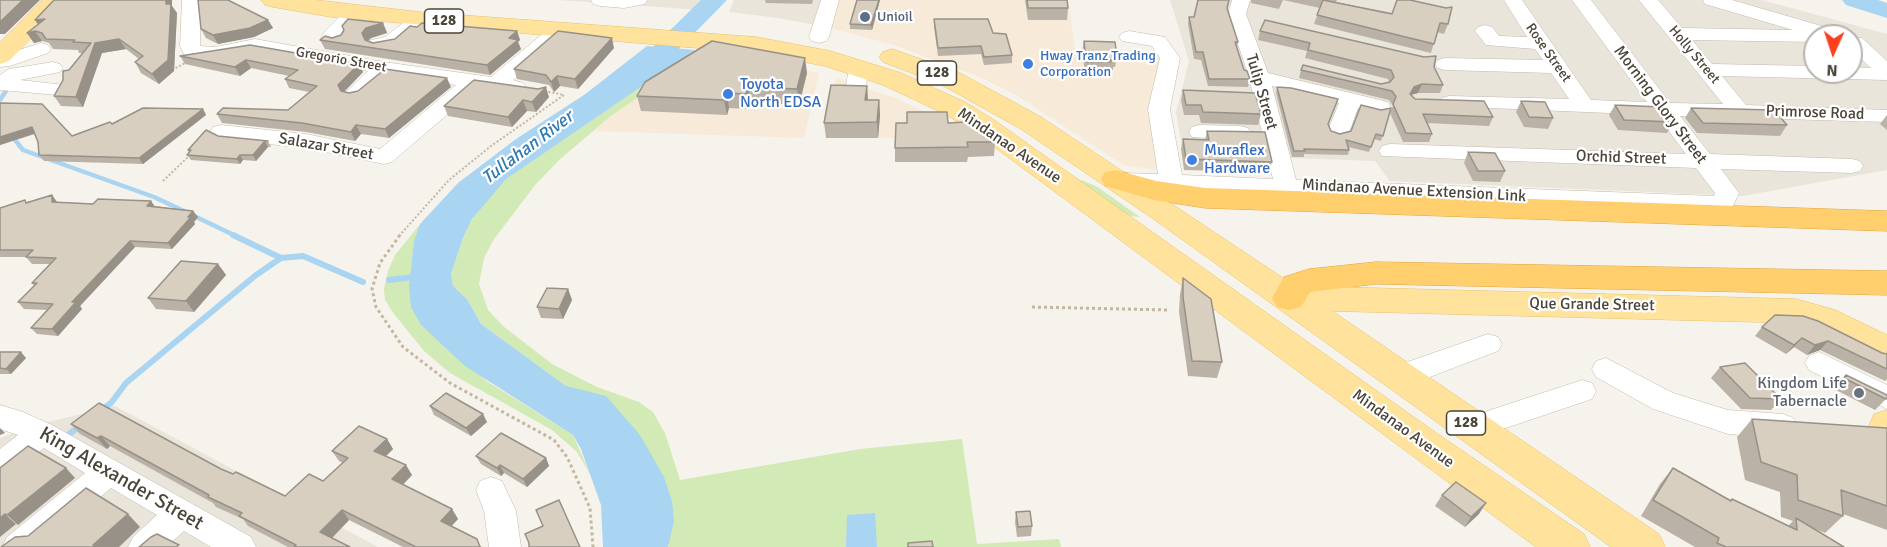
<!DOCTYPE html>
<style>
body{margin:0}
#map{position:relative;width:1887px;height:547px;overflow:hidden;background:#f6f3ec;font-family:Signika,sans-serif}
canvas{display:block}
.north{position:absolute;left:1803px;top:24px;width:60px;height:60px;box-sizing:border-box;background:#fff;border:2px solid #b7b4b0;border-radius:50%;rotate:183deg;font-size:16px;font-weight:700;line-height:24px;text-align:center;color:#4b4439}
.north::after{content:'';display:block;margin:auto;width:21px;height:27px;background:#fc3f1d;clip-path:polygon(50% 0,100% 100%,50% 72%,0 100%)}
</style>
<div id="map">
<canvas width="1887" height="547"></canvas>
<div class="north">N</div>
</div>
<script>
const ctx = document.querySelector('canvas').getContext('2d');
ctx.lineJoin = 'round';
function fill(path, color) {
  ctx.fillStyle = color;
  ctx.fill(path, 'evenodd');
}
function toPath(rows) {
  const path = new Path2D();
  for (const r of rows) {
    path.moveTo(r[0], r[1]);
    for (let i = 2; i < r.length; i += 2) path.lineTo(r[i], r[i + 1]);
  }
  return path;
}
function stroke(path, color, width, dash) {
  ctx.strokeStyle = color;
  ctx.lineWidth = width;
  ctx.lineCap = dash ? 'butt' : 'round';
  ctx.setLineDash(dash || []);
  ctx.stroke(path);
}
function label(font, color, halo, rows, align = 'center') {
  ctx.font = font + ' Signika,sans-serif';
  ctx.lineWidth = 4.5;
  ctx.setLineDash([]);
  ctx.textBaseline = 'middle';
  ctx.strokeStyle = halo;
  ctx.fillStyle = color;
  for (const [text, x, y, turn = 0] of rows) {
    ctx.save();
    ctx.translate(x, y);
    ctx.rotate((+turn || 0) * Math.PI / 180);
    ctx.textAlign = isNaN(turn) ? turn : align;
    if (halo) ctx.strokeText(text, 0, 0);
    ctx.fillText(text, 0, 0);
    ctx.restore();
  }
}
const residential = toPath([
 [558,0,705,0,701,10],
 [734,0,823,0,816,25,778,18,729,12],
 [1170,0,1762,0,1887,34,1887,170,1743,196,1390,181,1375,161,1203,155,1182,148,1176,112,1189,61],
 [1815,36,1851,36,1851,72,1815,72],
 [115,406,378,547,0,547,0,438,35,425]
]);
const commercial = toPath([
 [834,0,1068,0,1075,50,1159,52,1165,55,1164,171,1123,165,1018,96,982,78,897,46,827,27],
 [701,54,755,59,819,73,804,138,594,131,611,116],
 [836,78,895,98,921,110,966,137,826,138]
]);
const green = toPath([
 [695,50,706,51,611,116,559,160,536,184,494,239,484,258,479,284,488,310,503,326,552,364,597,387,639,402,653,412,665,433,680,480,860,449,962,439,977,544,1059,539,1061,547,668,547,669,545,566,386,481,324,467,299,453,286,451,274,463,238,472,219,487,198,506,179,524,166],
 [1068,175,1096,186,1140,217,1128,216],
 [420,224,414,242,409,285,421,325,488,382,573,435,591,476,577,452,552,430,450,373,424,351,394,314,385,300,384,289,388,271,395,255]
]);
const water = toPath([
 [647,46,695,50,506,179,472,219,463,238,451,274,453,286,467,299,481,324,566,386,606,396,640,435,664,477,672,501,674,521,668,547,603,547,601,505,581,449,573,435,465,366,421,325,411,307,409,285,414,241,420,224,458,183,516,139,584,95],
 [875,513,877,547,846,547,847,515]
]);
const streamFar1 = toPath([
 [0,100,9,86],
 [11,135,23,150,154,197,184,211],
 [192,215,236,236]
]);
const stream = toPath([
 [233,235,281,258],
 [389,280,414,277],
 [103,409,111,403,126,383,256,275,281,258,303,256,363,282],
 [64,438,81,425]
]);
const river = toPath([
 [701,0,727,0,671,57,641,81,632,83,623,81,619,75,623,69,653,47,701,0],
 [1842,0,1878,0,1887,3,1887,18,1846,5,1842,0]
]);
const pathFar1 = toPath([
 [172,70,185,63],
 [163,181,190,155],
 [399,236,449,180,491,146,564,95,545,91]
]);
const path = toPath([
 [400,235,380,263,372,289,376,307,403,347,450,383,554,440,567,457,590,508,593,547],
 [1032,307,1168,310]
]);
const minor = toPath([
 [182,0,200,0,200,46,215,47,255,39,384,62,491,77,553,25,567,25,570,29,513,80,523,83,526,87,523,91,516,93,478,88,392,162,384,164,306,148,221,139,213,137,210,132,213,127,221,125,306,134,380,149,456,85,388,75,361,98,354,100,347,98,344,94,368,71,255,51,215,59,185,56,180,46,182,0],
 [591,0,647,0,645,4,624,8,600,6,593,4,591,0],
 [821,0,839,0,829,37,826,41,819,43,812,41,809,37,821,0],
 [1232,0,1250,0,1246,14,1268,73,1388,102,1391,107,1388,112,1380,113,1358,108,1350,130,1347,135,1339,137,1331,135,1328,130,1339,103,1272,86,1296,180,1714,196,1715,193,1696,168,1382,156,1379,151,1382,146,1390,144,1686,154,1657,115,1442,106,1438,102,1442,98,1449,96,1569,99,1551,73,1445,70,1438,68,1435,64,1438,60,1445,58,1543,60,1535,49,1486,45,1475,31,1478,27,1485,25,1492,27,1499,36,1527,37,1504,0,1522,0,1591,100,1647,102,1572,0,1591,0,1670,103,1723,104,1639,0,1658,0,1682,28,1793,30,1705,4,1703,0,1732,0,1842,32,1845,36,1815,36,1815,42,1692,40,1712,64,1815,66,1815,72,1851,72,1851,67,1871,68,1851,49,1851,37,1862,38,1887,61,1887,80,1722,76,1746,105,1887,110,1887,122,1680,116,1710,154,1852,159,1860,161,1863,166,1860,171,1852,173,1721,169,1739,193,1733,206,1713,212,1114,185,1110,180,1114,175,1122,173,1158,174,1148,109,1160,58,1152,46,1122,41,1119,37,1122,33,1129,31,1165,37,1180,58,1170,109,1182,175,1273,179,1249,77,1228,14,1232,0],
 [354,7,361,9,363,13,343,35,346,39,343,43,336,45,324,42,321,38,325,31,347,9,354,7],
 [420,13,427,15,430,19,398,46,378,50,371,48,368,44,371,40,385,37,413,15,420,13],
 [41,43,48,45,51,49,48,53,10,66,0,67,0,56,41,43],
 [53,62,60,64,63,68,60,72,20,80,65,85,68,89,65,93,58,95,0,90,0,75,9,69,53,62],
 [859,62,866,64,869,68,866,85,863,89,856,91,849,89,846,85,849,68,852,64,859,62],
 [1200,125,1240,126,1248,128,1251,133,1248,138,1240,140,1192,137,1189,132,1192,127,1200,125],
 [1488,334,1498,337,1502,344,1498,351,1401,388,1391,385,1387,377,1391,369,1413,360,1488,334],
 [1819,352,1887,385,1887,409,1809,370,1805,363,1809,356,1819,352],
 [1606,358,1673,393,1728,410,1783,414,1793,418,1798,426,1793,434,1783,438,1728,434,1653,409,1596,377,1592,369,1596,361,1606,358],
 [1582,380,1592,383,1596,391,1592,399,1473,439,1463,435,1458,427,1463,419,1582,380],
 [0,405,23,412,52,425,251,537,256,547,211,547,184,531,166,547,128,547,133,537,157,515,111,488,41,547,2,547,7,537,85,473,44,448,11,475,0,479,0,449,18,435,0,429,0,405],
 [491,477,502,481,516,511,521,547,489,547,484,511,476,490,480,481,491,477]
]);
const major = toPath([
 [42,0,68,0,9,61,0,64,0,42,42,0],
 [261,0,315,0,420,12,756,37,830,51,901,73,965,102,994,120,1432,430,1584,534,1590,547,1536,547,974,132,945,114,883,85,825,66,756,53,331,17,273,7,265,5,261,0],
 [892,49,958,72,1041,117,1295,286,1796,299,1835,310,1887,335,1887,364,1874,360,1811,328,1796,323,1332,311,1659,534,1665,547,1611,547,1155,220,1021,129,940,84,883,62,879,57,883,52,892,49],
 [1887,410,1887,443,1874,439,1868,428,1874,414,1887,410]
]);
const highway = toPath([
 [1116,170,1156,181,1205,188,1887,211,1887,231,1205,208,1154,200,1105,186,1101,179,1105,172,1116,170],
 [1376,262,1887,271,1887,295,1376,284,1310,292,1301,307,1289,310,1277,307,1272,298,1284,277,1309,269,1376,262]
]);
const wall = toPath([
 [765,0,813,0,812,4,766,3],
 [857,0,880,0,872,30,850,29,850,24],
 [1025,0,1067,0,1068,8,1067,20,1028,20],
 [1251,0,1337,0,1336,2,1448,24,1444,34,1437,32,1431,53,1314,24,1320,8,1283,0,1279,9,1251,3],
 [172,6,177,13,174,71,159,84,141,73,135,62,139,59,126,49,102,53,83,107,61,106,54,96,69,70,83,53,79,53,78,50,53,49,49,43,42,41,34,43,27,33,38,24,35,20],
 [1227,8,1238,42,1237,47,1244,70,1250,79,1248,87,1208,86,1201,60,1194,59,1188,24,1189,17,1194,17],
 [934,19,993,33,1012,55,1012,63,984,65,981,54,938,56,934,27],
 [268,20,273,28,254,37,218,44,206,38,201,29],
 [383,23,387,33,371,38,368,41,373,43,517,31,520,40,518,42,521,49,490,75,325,49,320,40,332,38,341,35,344,30,342,26],
 [1260,31,1434,67,1443,85,1440,93,1418,93,1411,95,1415,99,1493,117,1489,126,1427,123,1432,134,1429,142,1403,142,1390,113,1393,106,1389,100,1299,78,1301,70,1381,84,1389,82,1388,79,1305,58,1307,51,1258,40],
 [1084,41,1117,57,1115,67,1113,67,1113,70,1110,70,1110,73,1085,72,1082,51],
 [250,45,363,72,344,92,349,93,451,87,389,138,361,134,355,141,306,132,222,123,217,114,288,110,309,92,289,88,285,79,289,76,251,68,240,76,185,64,180,56],
 [614,48,578,89,560,86,554,92,549,85,517,79,514,69],
 [807,73,799,105,751,102,748,109,729,108,727,115,641,111,637,96],
 [867,86,868,100,879,100,880,115,878,138,826,138,824,123],
 [1277,87,1338,99,1328,124,1331,131,1340,134,1351,131,1381,110,1391,108,1381,141,1374,139,1369,152,1348,147,1349,150,1348,155,1304,154,1304,157,1292,157,1276,93],
 [1183,90,1261,114,1258,125,1201,123,1199,115,1184,115,1181,100],
 [549,97,536,112,527,111,512,127,448,116,444,106],
 [1521,101,1553,118,1548,129,1524,127,1516,112],
 [0,103,72,136,112,124,203,109,206,115,143,164,44,161,39,155,38,142,35,134,0,145],
 [1615,105,1674,122,1667,133,1618,130,1609,115],
 [1691,108,1787,125,1780,136,1697,133,1685,118],
 [1887,115,1887,130,1880,124],
 [948,123,995,142,994,156,968,157,967,162,895,162,895,148],
 [1207,131,1272,162,1269,172,1184,170,1181,149,1183,139,1205,140],
 [218,136,268,141,271,147,268,147,256,161,243,160,240,164,191,160,187,155,189,153,188,150],
 [1468,152,1505,171,1500,182,1473,181,1464,163],
 [52,195,57,202,155,206,193,211,198,217,194,222,195,224,172,249,135,247,80,306,82,309,58,336,37,334,31,328,47,310,24,309,18,302,34,286,32,283,50,264,32,264,26,257,0,257,0,208,27,202],
 [218,264,226,275,194,312,156,309,148,298],
 [1183,278,1222,362,1217,378,1188,376,1179,312,1180,294],
 [568,289,572,300,563,319,541,318,537,307],
 [1803,316,1882,353,1887,354,1887,379,1885,381,1820,350,1807,355,1794,347,1786,354,1755,336,1762,327],
 [0,352,26,358,11,374,0,374],
 [1720,367,1781,399,1771,410,1741,409,1711,378],
 [1846,375,1887,398,1875,410,1834,389],
 [430,406,487,422,471,436,434,415],
 [1752,419,1887,428,1887,530,1843,514,1843,516,1825,533,1815,529,1844,547,1695,547,1641,516,1660,484,1673,468,1730,500,1732,499,1788,526,1793,521,1781,517,1780,492,1745,480,1737,437],
 [71,424,221,469,285,496,323,481,343,463,339,461,332,451,387,439,393,449,386,456,412,475,403,485,452,509,458,519,451,526,482,547,403,547,349,520,332,538,350,547,288,547,248,526,243,519,216,507,213,503,110,446,107,449,80,434],
 [476,456,546,458,549,466,527,487,504,473,501,476,481,464],
 [1442,495,1479,514,1465,527,1435,506],
 [1016,512,1032,526,1031,536,1017,537,1015,522]
]);
const shadedWall = toPath([
 [23,0,40,0,5,34,0,34,0,22],
 [166,0,172,0,172,6,177,13,174,71,159,84,152,74],
 [879,0,880,0,872,30,871,25],
 [45,19,42,30,35,20],
 [268,20,273,28,254,37,218,44,213,35],
 [383,23,387,33,371,38,366,43,362,33,366,28],
 [35,31,42,41,34,43,27,33],
 [517,31,520,40,518,42,521,49,490,75,487,65,509,38],
 [612,38,614,48,578,89,575,79],
 [119,39,126,49,102,53,83,107,76,97,95,43],
 [805,58,807,73,799,105,797,89],
 [246,60,251,68,240,76,235,67],
 [359,64,363,72,342,94,338,85],
 [557,76,560,86,554,92,551,82],
 [447,78,451,87,389,138,385,129],
 [1422,84,1418,93,1410,95,1410,94,1414,87],
 [867,86,868,101,865,100],
 [546,87,549,97,536,112,532,102],
 [748,87,751,102,748,109,746,94],
 [727,93,729,108,727,115,724,100],
 [523,100,527,111,512,127,508,117],
 [879,100,880,115,878,138,877,122],
 [203,109,206,115,143,164,139,158],
 [356,125,361,134,355,141,351,132],
 [32,127,36,133,0,145,0,137],
 [265,141,268,147,256,161,253,155],
 [240,155,243,160,240,164,237,159],
 [52,195,57,202,57,209,52,202],
 [151,201,156,208,147,206],
 [193,211,198,217,194,222,195,224,172,249,168,243],
 [130,241,135,247,80,306,82,309,58,336,52,329,72,302],
 [218,264,226,275,194,312,186,301],
 [568,289,572,300,563,319,559,309],
 [1802,338,1794,347,1786,354,1794,345],
 [1828,341,1820,350,1807,355,1815,345],
 [21,352,26,358,11,374,6,369],
 [483,414,487,422,471,436,466,428],
 [0,428,5,433,0,435],
 [101,436,110,446,107,449,97,438],
 [387,439,393,449,381,461,374,451],
 [546,458,549,466,527,487,523,479],
 [406,465,412,475,398,489,392,479],
 [500,465,504,473,501,476,497,468],
 [66,468,75,478,18,525,7,515],
 [1486,503,1479,514,1465,527,1471,517],
 [452,509,458,519,447,531,441,521],
 [342,510,349,520,328,542,320,532],
 [5,514,16,524,0,537,0,518],
 [128,514,140,527,119,547,95,547,93,545]
]);
const building = toPath([
 [0,0,23,0,0,22,0,0],
 [54,0,166,0,166,4,171,4,168,60,152,74,135,62,143,56,119,39,95,43,76,97,54,96,63,80,63,71,69,70,91,43,73,42,75,40,46,39,42,33,35,31,27,33,45,19,35,20,54,0],
 [198,0,228,0,268,20,250,28,213,35,201,29,198,0],
 [857,0,879,0,871,25,850,24,857,0],
 [1027,0,1067,0,1068,8,1028,8,1027,0],
 [1198,0,1229,0,1227,8,1238,42,1235,42,1244,70,1247,71,1250,79,1209,79,1203,52,1196,52,1189,17,1194,17,1198,0],
 [1323,0,1392,14,1397,0,1410,0,1446,8,1452,7,1448,24,1440,23,1434,44,1317,15,1323,0],
 [348,19,383,23,366,28,362,33,365,40,373,43,395,39,410,26,417,27,422,23,517,31,509,38,518,40,487,65,320,40,325,36,332,38,341,35,344,30,342,26,348,19],
 [934,19,988,19,993,33,1006,34,1012,55,984,57,981,46,938,48,934,19],
 [1265,20,1424,57,1436,56,1434,67,1443,85,1422,84,1414,87,1410,94,1415,99,1484,101,1493,117,1423,114,1432,134,1406,133,1393,104,1396,97,1392,91,1301,70,1303,65,1381,84,1390,82,1394,77,1391,70,1308,50,1310,43,1260,31,1265,20],
 [558,31,612,38,575,79,557,76,551,82,546,75,514,69,558,31],
 [712,41,805,58,797,89,748,87,746,94,727,93,724,100,637,96,645,82,712,41],
 [1084,41,1115,42,1117,57,1113,57,1114,60,1110,60,1111,62,1086,62,1084,41],
 [250,45,359,64,338,85,341,91,349,93,358,91,385,69,447,78,385,129,356,125,351,132,302,123,217,114,223,108,288,110,317,86,285,79,298,70,246,60,235,67,180,56,250,45],
 [474,80,538,89,546,87,532,102,523,100,508,117,444,106,474,80],
 [831,85,867,86,865,100,879,100,877,122,824,123,831,85],
 [1277,87,1291,88,1338,99,1328,124,1331,131,1340,134,1351,131,1361,105,1381,110,1391,108,1383,136,1376,134,1371,147,1346,140,1349,150,1304,149,1305,151,1294,151,1277,87],
 [1183,90,1255,93,1261,114,1203,112,1201,105,1186,105,1183,90],
 [1521,101,1545,102,1553,118,1529,117,1521,101],
 [0,103,42,104,72,136,110,122,112,124,143,108,203,109,139,158,39,155,38,142,32,127,0,137,0,103],
 [1615,105,1662,107,1674,122,1624,120,1615,105],
 [1691,108,1774,110,1787,125,1703,123,1691,108],
 [907,112,947,112,948,123,966,122,995,142,967,142,968,147,895,148,896,123,907,123,907,112],
 [206,130,218,136,268,141,265,141,253,155,240,155,237,159,187,155,191,150,188,150,206,130],
 [1207,131,1265,132,1272,162,1186,159,1183,139,1209,140,1207,131],
 [1468,152,1495,153,1505,171,1478,171,1468,152],
 [52,195,52,202,93,204,98,199,151,201,147,206,193,211,188,217,191,217,168,243,130,241,72,302,76,302,52,329,31,328,53,304,18,302,37,283,32,283,56,258,26,257,33,250,0,250,0,208,25,200,26,203,52,195],
 [181,261,218,264,186,301,148,298,181,261],
 [1183,278,1211,299,1222,362,1192,361,1183,297,1183,278],
 [547,288,568,289,559,309,537,307,547,288],
 [1775,315,1803,316,1818,321,1882,353,1887,354,1887,369,1828,341,1815,345,1802,338,1794,345,1762,327,1775,315],
 [0,352,21,352,6,369,0,368,0,352],
 [1745,363,1781,399,1750,398,1720,367,1745,363],
 [1846,375,1887,395,1887,398,1886,399,1844,378,1846,375],
 [446,393,483,414,466,428,430,406,446,393],
 [99,403,221,469,233,474,236,472,285,496,309,474,323,481,348,458,332,451,359,426,387,439,374,451,406,465,392,479,452,509,441,521,477,539,480,547,416,547,342,510,320,532,350,547,294,547,296,545,239,516,242,513,208,497,209,495,101,436,97,438,71,424,99,403],
 [1752,419,1887,428,1887,506,1841,490,1843,516,1798,500,1797,475,1761,462,1752,419],
 [501,433,546,458,523,479,500,465,497,468,476,456,501,433],
 [28,446,66,468,7,515,5,514,0,518,0,468,28,446],
 [1673,468,1731,501,1732,499,1797,530,1796,518,1844,547,1726,547,1717,543,1719,538,1653,500,1673,468],
 [1456,482,1486,503,1471,517,1442,495,1456,482],
 [86,488,128,514,93,545,97,547,1,547,15,537,28,536,86,488],
 [559,500,580,547,529,547,529,543,525,534,543,526,536,510,559,500],
 [1030,511,1032,526,1018,527,1016,512,1030,511],
 [157,534,179,545,176,547,139,547,151,537,157,534],
 [932,541,933,547,908,547,908,543,932,541]
]);
const markers = [
 [865,17,6,"#5c6f8a"],
 [1028,64,6,"#3f7fe0"],
 [728,94,6,"#3f7fe0"],
 [1192,160,6,"#3f7fe0"],
 [1859,393,6,"#6b7280"]
];
const farServicenames = [
 ["Unioil",877,17]
];
const farStreetnames = [
 ["Rose Street",1548,53,55],
 ["Holly Street",1694,55,50],
 ["Gregorio Street",341,60,10]
];
const farShopnames = [
 ["Hway Tranz Trading",1040,56],
 ["Corporation",1040,72]
];
const shields = [
 [444,21,39],
 [937,73,39],
 [1466,423,39]
];
const shieldNames = [
 ["128",444,21],
 ["128",937,73],
 ["128",1466,423]
];
const shopNames = [
 ["Toyota",740,85],
 ["North EDSA",740,103],
 ["Muraflex",1204,151],
 ["Hardware",1204,169]
];
const streetNames = [
 ["Tulip Street",1261,92,74],
 ["Morning Glory Street",1660,105,53],
 ["Primrose Road",1815,113,2],
 ["Mindanao Avenue",1009,146,34],
 ["Salazar Street",326,147,10],
 ["Orchid Street",1621,158,2],
 ["Mindanao Avenue Extension Link",1414,191,3],
 ["Que Grande Street",1592,305,1],
 ["Mindanao Avenue",1403,429,36]
];
const worshipNames = [
 ["Kingdom Life",1847,384],
 ["Tabernacle",1847,402]
];
const waterNames = [
 ["Tullahan River",528,148,-37]
];
const nearStreetnames = [
 ["King Alexander Street",121,479,30]
];
fill(residential, '#eae5da');
fill(commercial, '#f7ead8');
fill(green, '#d2eab5');
fill(water, '#a9d4f2');
stroke(streamFar1, '#a9d4f2', 4.5);
stroke(stream, '#a9d4f2', 6);
fill(river, '#a9d4f2');
stroke(minor, '#c2bbae', 1);
stroke(major, '#e6c16a', 1);
stroke(highway, '#e0a43c', 1);
stroke(pathFar1, '#c4b79f', 2, [2, 2]);
stroke(path, '#c4b79f', 3, [3, 3]);
fill(minor, '#fff');
fill(major, '#ffe39c');
fill(highway, '#ffcf6e');
fill(wall, '#bab2a6');
fill(shadedWall, '#979187');
fill(building, '#d8cfc1');
stroke(building, '#979187', 1.5);
for (const [x, y, r, color] of markers) {
  const dot = new Path2D();
  dot.arc(x, y, r, 0, 2 * Math.PI);
  ctx.fillStyle = color;
  ctx.fill(dot);
  stroke(dot, '#fff', 2);
}
label('14px', '#4e5e75', '#fff', farServicenames, 'left');
label('14px', '#4b4439', '#fff', farStreetnames);
label('14px', '#366cbe', '#fff', farShopnames, 'left');
for (const [x, y, w] of shields) {
  const box = new Path2D();
  box.roundRect(x - w / 2, y - 12, w, 24, 4.5);
  ctx.fillStyle = '#fff';
  ctx.fill(box);
  stroke(box, '#4b4439', 1.5);
}
label('bold 15px', '#4b4439', null, shieldNames);
label('16px', '#366cbe', '#fff', shopNames, 'left');
label('16px', '#4b4439', '#fff', streetNames);
label('16px', '#5b616d', '#fff', worshipNames, 'right');
label('italic 18px', '#2e7ab2', '#fff', waterNames);
label('20px', '#4b4439', '#fff', nearStreetnames);
</script>
